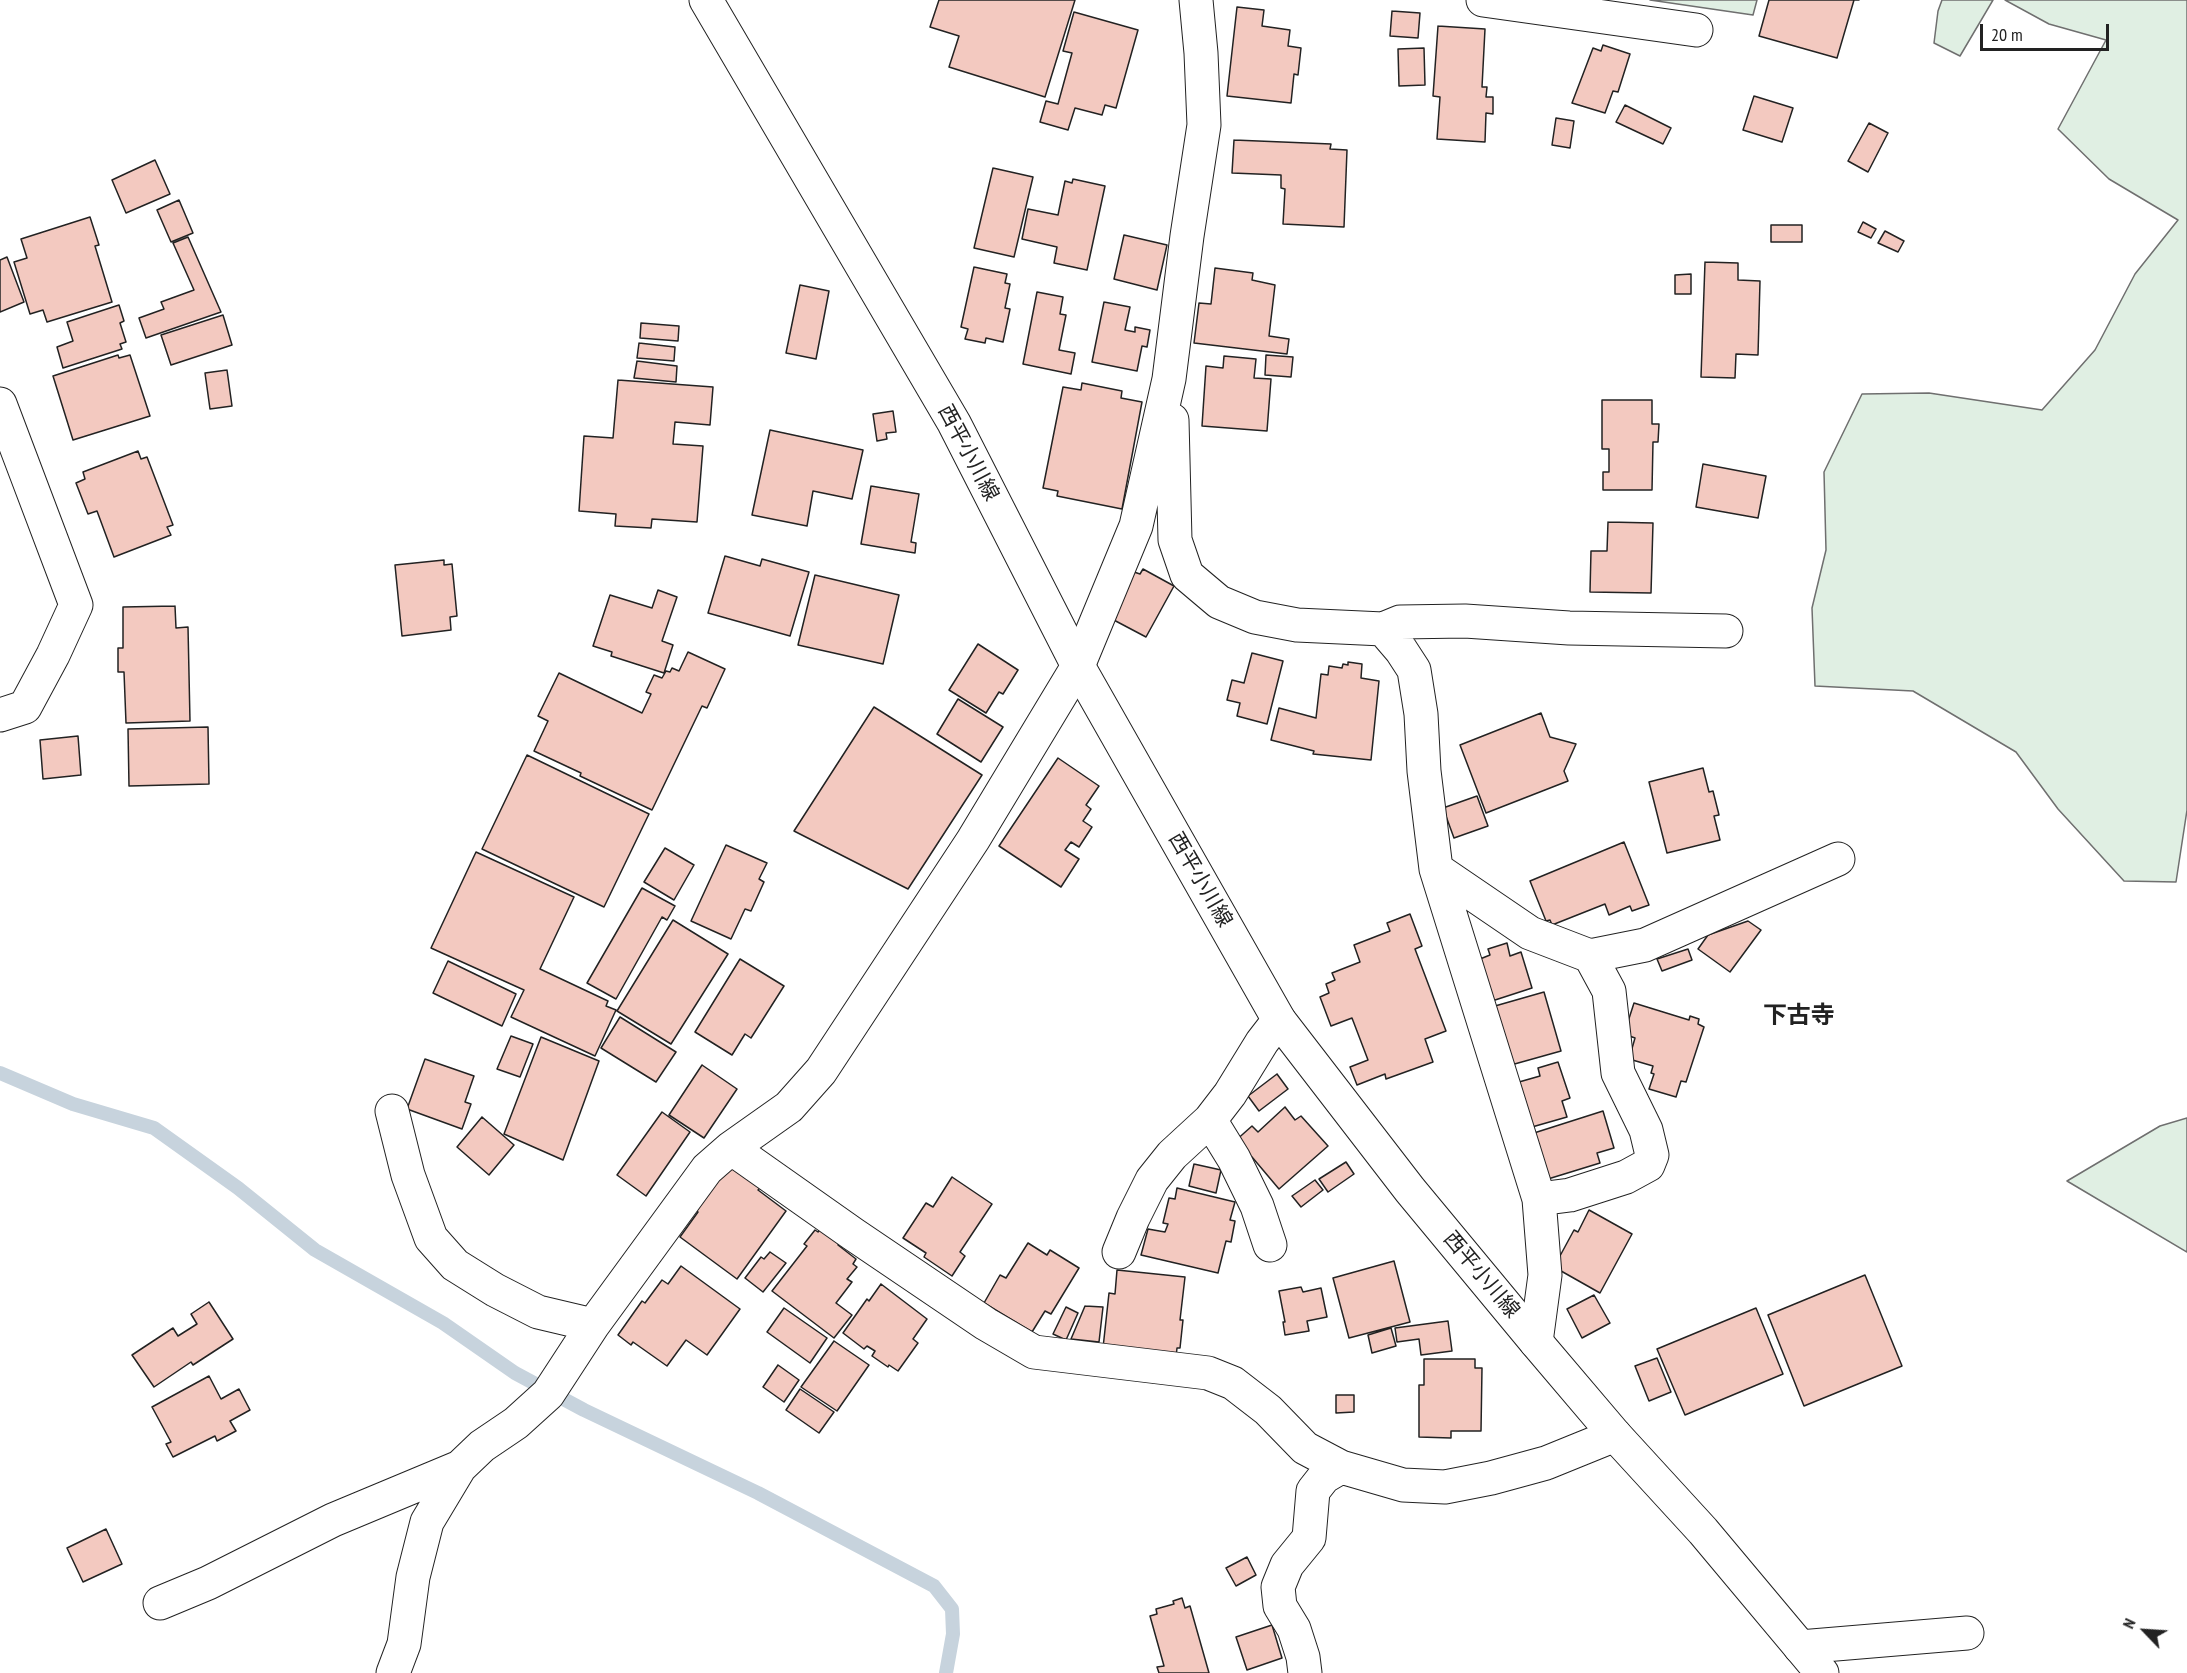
<!DOCTYPE html>
<meta charset="utf-8">
<style>
body{margin:0}
#map{position:relative;width:2187px;height:1673px;overflow:hidden;background:#fff;font-family:"PT Sans Narrow",sans-serif}
canvas{display:block}
.north{position:absolute;left:2115px;top:1601px;width:60px;height:60px;-webkit-text-stroke:4px #fff;paint-order:stroke;rotate:295deg;font-size:16px;font-weight:700;line-height:24px;text-align:center;color:#222}
.north::after{content:'';display:block;margin:auto;width:21px;height:27px;background:#222;clip-path:polygon(50% 0,100% 100%,50% 72%,0 100%)}
.scale{position:absolute;left:1980px;top:24px;width:129px;height:27px;box-sizing:border-box;border:3px solid #222;border-top:0;padding-left:8px;font-size:18px;line-height:21px;white-space:nowrap;color:#222;-webkit-text-stroke:4px #fff;paint-order:stroke}
</style>
<div id="map">
<canvas width="2187" height="1673"></canvas>
<div class="north">N</div>
<div class="scale">20 m</div>
</div>
<script>
const ctx = document.querySelector('canvas').getContext('2d');
ctx.lineJoin = 'round';
function fill(path, color) {
  ctx.fillStyle = color;
  ctx.fill(path, 'evenodd');
}
function toPath(rows) {
  const path = new Path2D();
  for (const r of rows) {
    path.moveTo(r[0], r[1]);
    for (let i = 2; i < r.length; i += 2) path.lineTo(r[i], r[i + 1]);
  }
  return path;
}
function stroke(path, color, width, dash) {
  ctx.strokeStyle = color;
  ctx.lineWidth = width;
  ctx.lineCap = dash ? 'butt' : 'round';
  ctx.setLineDash(dash || []);
  ctx.stroke(path);
}
function label(font, color, halo, rows, align = 'center') {
  ctx.font = font + ' "PT Sans Narrow","Noto Sans JP",sans-serif';
  ctx.lineWidth = 4.5;
  ctx.setLineDash([]);
  ctx.textBaseline = 'middle';
  ctx.strokeStyle = halo;
  ctx.fillStyle = color;
  for (const [text, x, y, turn = 0] of rows) {
    ctx.save();
    ctx.translate(x, y);
    ctx.rotate((+turn || 0) * Math.PI / 180);
    ctx.textAlign = isNaN(turn) ? turn : align;
    if (halo) ctx.strokeText(text, 0, 0);
    ctx.fillText(text, 0, 0);
    ctx.restore();
  }
}
const green = toPath([
 [1650,0,1757,0,1753,15,1650,0],
 [1942,0,1993,0,1960,56,1934,43,1938,11,1942,0],
 [2005,0,2187,0,2187,810,2176,882,2124,881,2058,809,2016,752,1913,691,1815,686,1812,608,1826,550,1824,472,1862,394,1929,393,2042,410,2095,350,2135,274,2178,220,2109,179,2058,129,2106,40,2049,24,2005,0],
 [2187,1118,2187,1252,2067,1181,2160,1126,2187,1118]
]);
const stream = toPath([
 [0,1073,73,1104,154,1128,238,1188,315,1250,443,1323,515,1373,584,1410,758,1493,934,1586,952,1609,953,1634,946,1673]
]);
const building = toPath([
 [939,0,1075,0,1045,97,949,67,959,36,930,27,939,0],
 [1769,0,1859,0,1854,0,1837,58,1759,36,1769,0],
 [1237,7,1264,10,1262,26,1290,30,1288,46,1301,48,1298,75,1294,74,1291,103,1227,96,1237,7],
 [1392,11,1420,13,1418,38,1390,36,1392,11],
 [1074,12,1138,30,1116,108,1105,105,1102,115,1075,108,1068,130,1040,122,1046,101,1058,104,1072,53,1063,51,1074,12],
 [1438,26,1485,29,1482,87,1487,87,1486,97,1493,97,1493,114,1486,113,1485,142,1437,139,1440,97,1433,96,1438,26],
 [1603,45,1630,54,1618,92,1613,91,1605,113,1572,103,1593,48,1601,51,1603,45],
 [1424,48,1425,85,1399,86,1398,49,1424,48],
 [1754,96,1793,108,1782,142,1743,130,1754,96],
 [1625,105,1671,128,1663,144,1616,122,1625,105],
 [1556,118,1574,121,1570,148,1552,145,1556,118],
 [1869,123,1888,133,1868,172,1848,161,1869,123],
 [1234,140,1331,144,1330,149,1347,150,1344,227,1283,224,1285,189,1281,188,1281,175,1232,173,1234,140],
 [155,160,170,194,126,213,112,180,155,160],
 [993,168,1033,177,1014,257,974,248,993,168],
 [1073,179,1105,186,1087,270,1054,263,1057,247,1022,239,1028,209,1058,215,1065,181,1072,183,1073,179],
 [179,200,193,233,171,242,157,210,179,200],
 [90,217,99,245,95,246,112,302,47,322,43,310,30,314,14,262,27,258,21,239,90,217],
 [1863,222,1876,229,1871,238,1858,232,1863,222],
 [1771,225,1802,225,1802,242,1771,242,1771,225],
 [1885,231,1904,241,1898,252,1878,243,1885,231],
 [1124,235,1167,245,1157,290,1114,279,1124,235],
 [188,237,221,312,146,338,139,318,164,309,161,302,194,290,173,243,188,237],
 [7,257,24,302,0,312,0,260,7,257],
 [1705,262,1738,263,1738,280,1760,281,1758,355,1736,354,1735,378,1701,377,1705,262],
 [974,267,1007,274,1005,283,1010,284,1005,308,1010,309,1003,342,986,338,985,343,965,339,968,329,961,327,974,267],
 [1215,268,1253,273,1252,280,1275,285,1269,336,1289,339,1287,354,1194,343,1199,303,1211,304,1215,268],
 [1691,274,1691,294,1675,294,1675,275,1691,274],
 [800,285,829,291,816,359,786,353,800,285],
 [1037,292,1063,297,1060,314,1066,315,1059,350,1075,353,1071,374,1023,364,1037,292],
 [1104,302,1130,307,1125,330,1135,332,1135,327,1150,330,1147,347,1142,346,1137,371,1092,362,1104,302],
 [119,305,124,321,120,323,126,342,120,344,122,349,63,368,57,347,73,341,67,322,119,305],
 [223,315,232,345,171,365,161,335,223,315],
 [641,323,679,326,678,341,640,338,641,323],
 [639,343,675,347,674,361,637,358,639,343],
 [118,355,119,358,130,355,150,416,73,440,53,376,118,355],
 [1266,355,1293,357,1291,377,1265,375,1266,355],
 [1224,356,1256,359,1254,378,1271,379,1267,431,1202,426,1206,366,1223,368,1224,356],
 [637,361,677,366,676,382,634,378,637,361],
 [227,370,232,406,210,409,205,373,227,370],
 [618,380,713,387,710,425,675,422,673,444,703,446,697,522,652,519,651,528,615,526,616,514,579,511,584,436,613,438,618,380],
 [1082,383,1122,391,1121,398,1142,402,1122,509,1057,496,1058,491,1043,488,1063,387,1081,390,1082,383],
 [1602,400,1652,400,1652,424,1659,424,1658,442,1653,442,1652,490,1603,490,1603,472,1609,472,1609,449,1602,449,1602,400],
 [893,411,896,432,886,433,887,439,877,441,873,414,893,411],
 [770,430,863,450,852,499,813,491,807,526,752,515,770,430],
 [138,451,141,459,147,457,173,525,167,527,171,535,114,557,97,511,88,514,76,483,85,479,83,472,138,451],
 [1703,464,1766,476,1758,518,1696,507,1703,464],
 [871,486,919,494,911,542,916,543,915,553,861,544,871,486],
 [1608,522,1653,523,1651,593,1590,592,1591,551,1607,551,1608,522],
 [725,556,760,566,762,559,809,572,790,636,708,613,725,556],
 [444,560,444,565,452,564,457,616,450,617,451,630,402,636,395,565,444,560],
 [1143,569,1174,586,1146,637,1110,618,1134,572,1140,574,1143,569],
 [815,575,899,595,883,664,798,645,815,575],
 [658,590,677,597,662,641,673,645,664,673,611,656,612,652,593,646,610,595,652,608,658,590],
 [175,606,176,628,188,627,190,721,126,723,124,672,118,672,118,648,123,648,123,607,175,606],
 [978,644,1018,670,1003,694,999,692,986,713,949,690,978,644],
 [688,652,725,669,707,708,702,706,652,810,580,776,581,773,534,751,548,721,538,716,559,673,642,713,651,694,646,692,654,675,662,678,666,671,670,672,672,668,679,671,688,652],
 [1252,653,1283,661,1267,724,1237,716,1240,703,1227,700,1232,680,1244,683,1252,653],
 [1348,662,1362,664,1361,678,1379,681,1371,760,1313,754,1314,751,1271,740,1279,708,1316,718,1321,674,1328,675,1329,666,1342,668,1343,664,1348,665,1348,662],
 [958,699,1003,727,981,762,937,734,958,699],
 [874,707,982,775,908,889,794,831,874,707],
 [1541,713,1550,737,1576,744,1564,771,1568,781,1486,813,1460,745,1541,713],
 [208,727,209,784,129,786,128,729,208,727],
 [78,736,81,775,43,779,40,740,78,736],
 [527,755,649,814,604,907,482,849,527,755],
 [1058,758,1099,786,1086,805,1091,809,1083,821,1092,827,1079,847,1071,842,1065,850,1079,859,1061,887,999,846,1058,758],
 [1703,768,1709,792,1713,791,1719,815,1714,816,1720,840,1667,853,1649,782,1703,768],
 [1477,796,1488,826,1454,838,1443,808,1477,796],
 [1624,842,1649,905,1632,911,1630,906,1609,915,1605,904,1552,925,1550,920,1546,921,1530,881,1624,842],
 [726,845,767,863,759,879,764,882,751,911,745,909,731,939,691,921,726,845],
 [665,848,694,865,674,900,644,882,665,848],
 [476,852,574,897,540,969,608,1001,606,1006,616,1010,595,1056,511,1017,524,990,431,948,476,852],
 [642,888,675,906,667,920,662,917,616,999,587,983,642,888],
 [1410,914,1422,946,1415,949,1446,1031,1425,1039,1433,1062,1386,1079,1385,1074,1357,1085,1350,1067,1368,1060,1352,1018,1331,1026,1320,997,1329,993,1326,984,1335,980,1332,973,1360,962,1354,945,1390,931,1387,923,1410,914],
 [673,920,728,954,671,1044,617,1011,673,920],
 [1748,921,1761,930,1730,972,1698,949,1708,935,1748,921],
 [1507,943,1510,956,1521,952,1532,988,1492,1001,1480,959,1490,955,1488,949,1507,943],
 [1688,949,1692,960,1662,971,1657,959,1688,949],
 [740,959,784,986,751,1038,745,1034,732,1055,695,1032,740,959],
 [448,961,516,994,502,1026,433,993,448,961],
 [1544,992,1561,1051,1511,1065,1488,1008,1544,992],
 [1634,1003,1689,1020,1690,1016,1699,1019,1698,1024,1704,1027,1686,1082,1681,1081,1676,1097,1649,1089,1654,1074,1651,1073,1653,1066,1629,1059,1635,1038,1624,1034,1634,1003],
 [620,1017,676,1052,656,1082,601,1048,620,1017],
 [511,1036,533,1044,520,1077,497,1069,511,1036],
 [541,1037,599,1061,563,1160,504,1134,541,1037],
 [425,1059,474,1076,465,1102,471,1104,462,1129,407,1109,425,1059],
 [1558,1062,1570,1098,1562,1101,1567,1117,1532,1127,1519,1082,1540,1076,1538,1068,1558,1062],
 [702,1065,737,1089,704,1138,669,1115,702,1065],
 [1277,1074,1288,1089,1259,1111,1248,1096,1277,1074],
 [1285,1107,1295,1120,1301,1116,1328,1146,1279,1189,1252,1157,1249,1159,1234,1142,1252,1126,1258,1132,1285,1107],
 [1603,1111,1614,1148,1597,1153,1600,1163,1548,1179,1534,1133,1603,1111],
 [662,1112,690,1132,646,1196,617,1175,662,1112],
 [482,1117,514,1145,489,1175,457,1147,482,1117],
 [1346,1162,1354,1174,1328,1192,1319,1179,1346,1162],
 [730,1163,762,1186,758,1190,786,1211,737,1279,680,1237,698,1212,696,1211,730,1163],
 [1194,1164,1221,1170,1216,1193,1189,1186,1194,1164],
 [952,1177,992,1204,960,1252,965,1256,952,1276,924,1257,926,1253,903,1238,926,1203,933,1207,952,1177],
 [1315,1180,1323,1190,1301,1207,1292,1196,1315,1180],
 [1177,1188,1235,1202,1230,1220,1235,1221,1231,1242,1226,1241,1218,1273,1141,1255,1148,1229,1165,1232,1168,1224,1163,1223,1169,1198,1175,1199,1177,1188],
 [1589,1210,1632,1234,1600,1293,1554,1267,1574,1230,1578,1232,1589,1210],
 [827,1220,846,1234,838,1245,856,1259,853,1264,857,1267,847,1279,852,1282,836,1303,852,1315,834,1338,772,1291,807,1246,804,1244,815,1230,818,1232,827,1220],
 [1028,1243,1047,1255,1050,1250,1079,1268,1051,1314,1045,1311,1032,1332,984,1303,1000,1275,1006,1278,1028,1243],
 [770,1252,786,1263,763,1292,745,1278,761,1257,764,1259,770,1252],
 [1394,1261,1410,1322,1349,1338,1333,1278,1394,1261],
 [681,1266,740,1309,707,1355,686,1340,667,1366,633,1342,631,1345,618,1335,642,1301,645,1303,662,1280,668,1284,681,1266],
 [1117,1270,1185,1277,1180,1320,1183,1320,1180,1348,1177,1348,1176,1357,1103,1348,1109,1293,1115,1294,1117,1270],
 [1865,1275,1902,1366,1804,1406,1768,1315,1865,1275],
 [881,1284,927,1319,913,1339,918,1343,898,1371,889,1365,888,1367,872,1356,875,1351,867,1346,864,1349,843,1333,867,1299,869,1301,881,1284],
 [1301,1287,1303,1292,1321,1288,1327,1317,1307,1321,1309,1331,1285,1335,1283,1322,1285,1322,1279,1291,1301,1287],
 [1594,1295,1610,1323,1582,1338,1567,1309,1594,1295],
 [209,1302,233,1339,193,1365,191,1362,154,1387,132,1355,173,1328,178,1336,197,1324,191,1314,209,1302],
 [1085,1306,1103,1307,1099,1342,1071,1339,1085,1306],
 [1066,1307,1078,1313,1066,1340,1053,1334,1066,1307],
 [784,1308,827,1338,810,1363,767,1332,784,1308],
 [1756,1308,1783,1374,1685,1415,1657,1349,1756,1308],
 [1448,1321,1452,1351,1421,1355,1419,1339,1397,1342,1395,1328,1448,1321],
 [1391,1328,1396,1346,1372,1353,1368,1335,1391,1328],
 [834,1341,869,1365,837,1411,801,1387,834,1341],
 [1657,1358,1671,1392,1649,1401,1635,1366,1657,1358],
 [1424,1359,1475,1359,1475,1368,1482,1368,1481,1431,1451,1431,1451,1438,1419,1437,1419,1385,1424,1385,1424,1359],
 [778,1365,799,1380,784,1402,763,1387,778,1365],
 [209,1376,221,1399,239,1389,250,1410,230,1421,236,1431,217,1441,215,1436,173,1457,166,1444,171,1442,152,1407,209,1376],
 [800,1389,834,1412,819,1433,786,1410,800,1389],
 [1336,1395,1354,1395,1354,1412,1336,1413,1336,1395],
 [106,1529,122,1564,83,1582,67,1548,106,1529],
 [1247,1557,1256,1575,1236,1586,1226,1568,1247,1557],
 [1182,1598,1185,1608,1190,1606,1209,1673,1159,1673,1157,1667,1164,1666,1150,1616,1157,1614,1156,1609,1174,1604,1173,1601,1182,1598],
 [1272,1625,1282,1658,1247,1670,1236,1637,1272,1625]
]);
const minor = toPath([
 [1483,0,1696,30],
 [0,404,76,605,53,655,25,707,0,715],
 [1172,420,1175,540,1187,575,1219,602,1255,617,1297,625,1383,629,1401,650,1414,670,1421,714,1424,771,1436,869,1539,1199,1545,1275,1536,1342],
 [1383,629,1400,622,1465,621,1569,628,1726,631],
 [1436,869,1530,933,1590,956,1645,945,1838,859],
 [392,1111,408,1175,431,1238,455,1265,495,1290,538,1312,593,1325],
 [1210,1120,1234,1159,1257,1206,1270,1245],
 [731,1148,853,1234,986,1324,1034,1352,1208,1373,1233,1383,1268,1410,1305,1448,1341,1467,1403,1485,1445,1487,1491,1478,1546,1463,1615,1435],
 [1539,1199,1570,1195,1626,1177,1648,1165,1652,1155,1646,1130,1618,1073,1609,991,1590,956],
 [1119,1252,1133,1218,1152,1180,1172,1155,1210,1120,1230,1094,1262,1042,1279,1020],
 [160,1603,208,1583,333,1520,460,1467],
 [1800,1647,1967,1633],
 [393,1673,404,1644,413,1577,427,1522,460,1467,482,1446,516,1423,548,1394,593,1325,707,1169,731,1148,789,1107,821,1071,973,840,1078,666,1136,526,1169,379,1187,236,1204,125,1201,53,1196,0],
 [1305,1673,1303,1657,1294,1629,1280,1606,1278,1587,1287,1565,1309,1538,1313,1491,1324,1477,1341,1467]
]);
const major = toPath([
 [706,0,954,423,1078,666,1279,1020,1410,1190,1536,1342,1615,1435,1703,1531,1822,1673]
]);
const streetNames = [
 ["西平小川線",968,453,62],
 ["西平小川線",1200,880,60],
 ["西平小川線",1481,1275,50]
];
const quarterNames = [
 ["下古寺",1799,1016]
];
fill(green, '#e0efe3');
stroke(green, '#6f6f6f', 1.5);
stroke(stream, '#c7d3dd', 14);
fill(building, '#f3c9c0');
stroke(building, '#222', 1.5);
stroke(minor, '#222', 35);
stroke(major, '#222', 35);
stroke(minor, '#fff', 33);
stroke(major, '#fff', 33);
label('21px', '#222', '#fff', streetNames);
label('bold 24px', '#222', '#fff', quarterNames);
</script>
